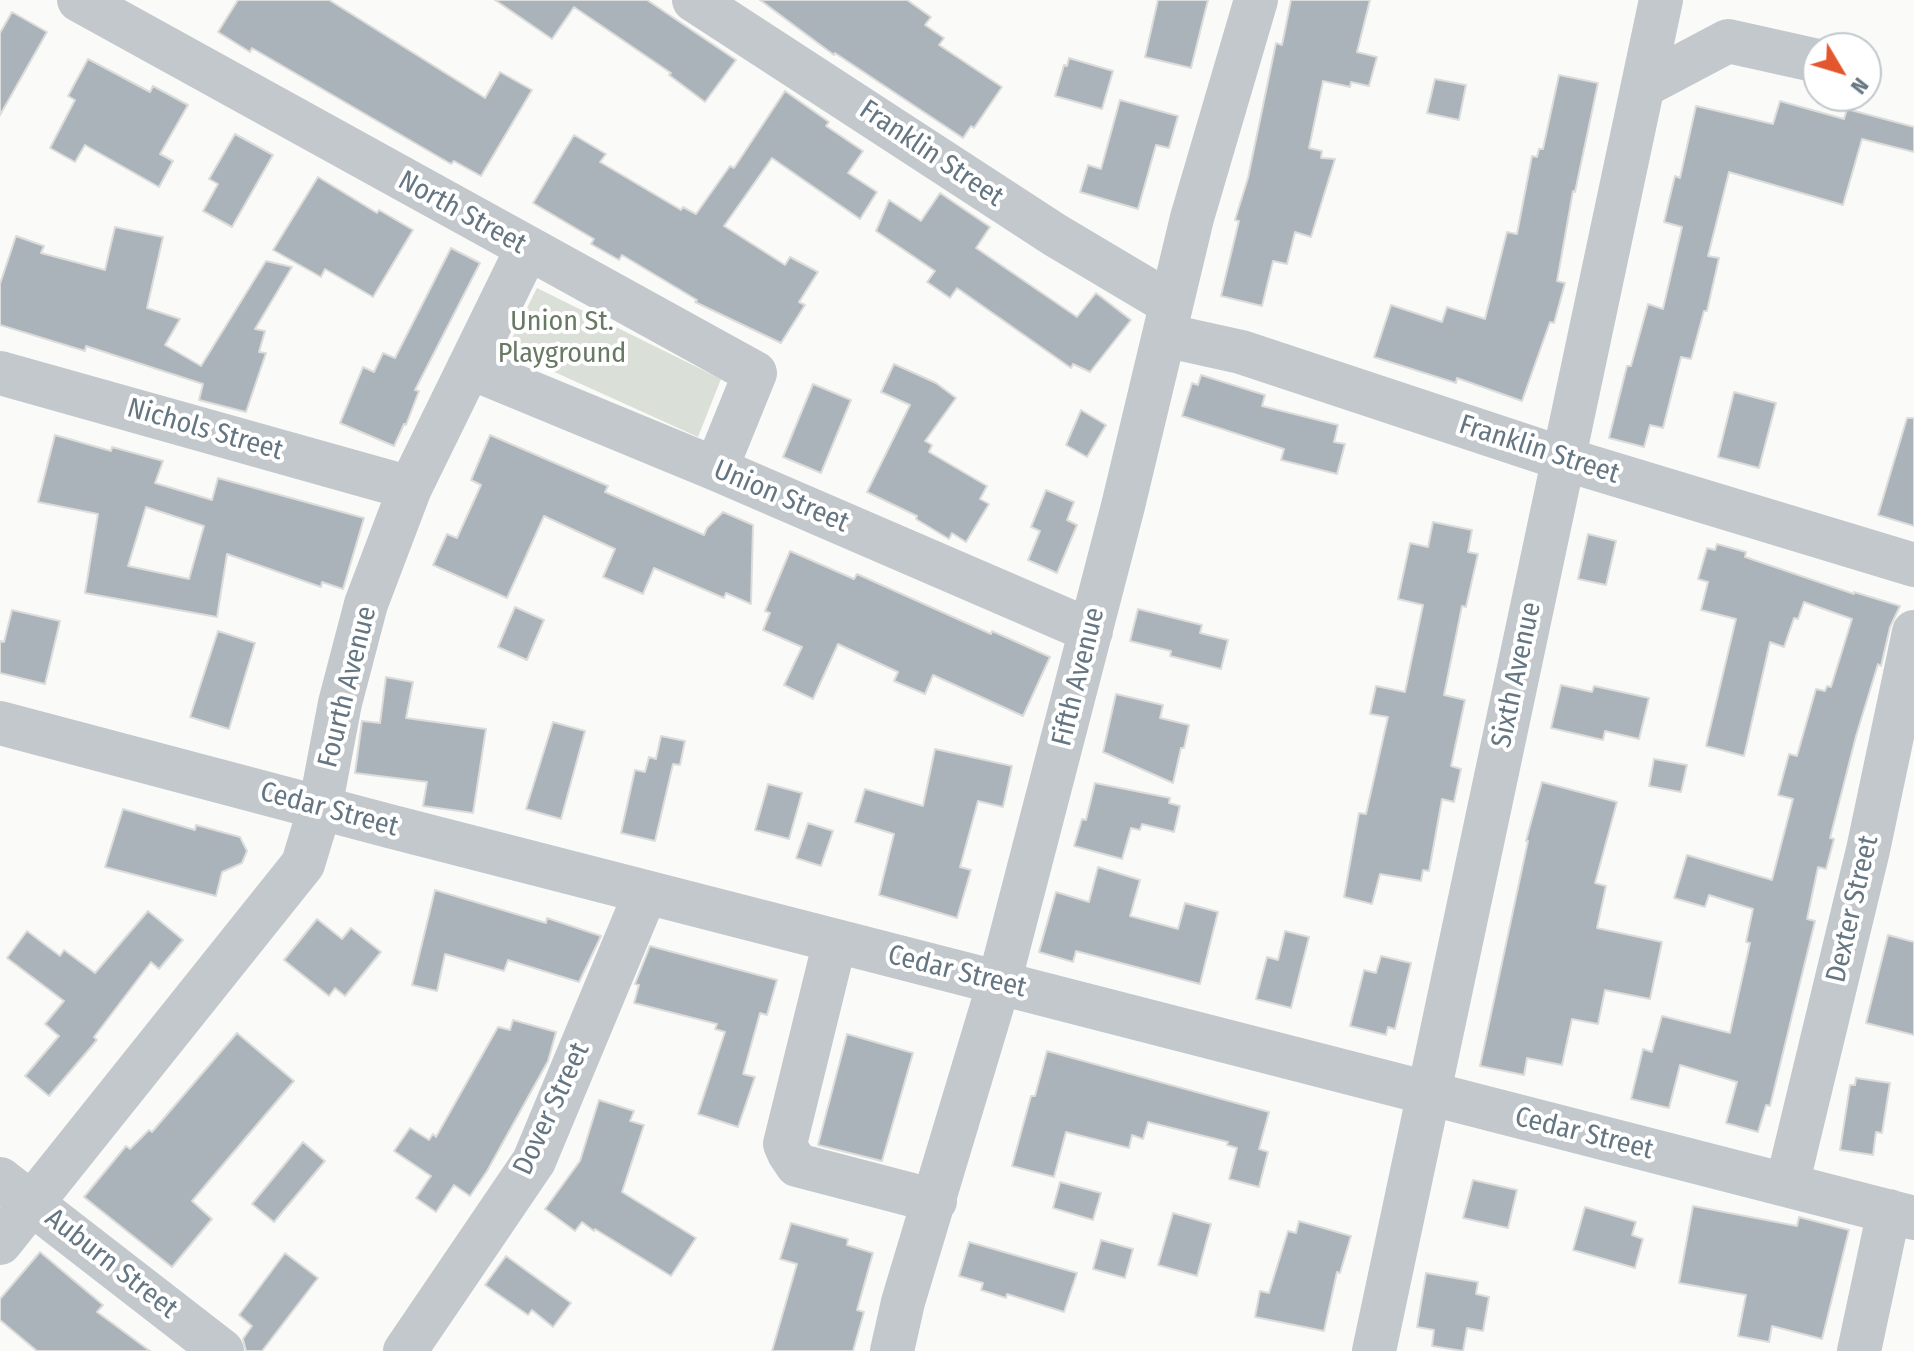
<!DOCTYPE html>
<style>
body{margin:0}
#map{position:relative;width:1914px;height:1351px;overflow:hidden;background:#fafaf8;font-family:"Fira Sans Condensed",sans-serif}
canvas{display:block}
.north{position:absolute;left:1802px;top:32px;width:80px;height:80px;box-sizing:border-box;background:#fff;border:2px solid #c1c8cd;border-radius:50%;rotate:128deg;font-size:22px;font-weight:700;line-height:32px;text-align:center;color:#657683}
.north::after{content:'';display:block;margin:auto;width:28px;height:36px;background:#e4572e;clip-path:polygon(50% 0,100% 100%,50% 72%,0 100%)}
</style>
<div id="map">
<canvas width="1914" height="1351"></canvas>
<div class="north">N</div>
</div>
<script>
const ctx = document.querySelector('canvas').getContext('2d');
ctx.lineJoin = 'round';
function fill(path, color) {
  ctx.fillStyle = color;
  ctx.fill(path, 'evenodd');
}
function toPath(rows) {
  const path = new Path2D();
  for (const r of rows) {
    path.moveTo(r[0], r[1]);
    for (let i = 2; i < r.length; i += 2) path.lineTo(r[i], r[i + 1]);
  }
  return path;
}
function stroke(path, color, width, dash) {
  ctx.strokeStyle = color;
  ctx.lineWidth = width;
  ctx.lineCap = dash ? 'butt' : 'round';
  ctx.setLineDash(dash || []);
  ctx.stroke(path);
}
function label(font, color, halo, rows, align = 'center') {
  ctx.font = font + ' "Fira Sans Condensed",sans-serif';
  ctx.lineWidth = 8;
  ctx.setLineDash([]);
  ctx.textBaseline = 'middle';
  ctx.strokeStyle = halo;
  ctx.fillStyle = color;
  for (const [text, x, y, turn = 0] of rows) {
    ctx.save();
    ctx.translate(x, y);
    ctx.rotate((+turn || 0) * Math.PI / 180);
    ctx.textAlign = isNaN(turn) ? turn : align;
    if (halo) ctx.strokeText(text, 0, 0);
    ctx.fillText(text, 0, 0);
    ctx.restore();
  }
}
const green = toPath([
 [537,288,721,379,698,437,506,350]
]);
const building = toPath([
 [238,0,329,0,485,98,500,72,532,90,481,176,454,161,451,164,252,48,250,52,218,32,238,0],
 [495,0,647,0,736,60,705,102,669,75,671,73,574,7,552,39,495,0],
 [760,0,907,0,931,17,925,25,944,38,939,45,1002,87,974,128,971,126,963,138,835,53,834,55,760,0],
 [1158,0,1208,0,1191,68,1145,57,1158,0],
 [1291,0,1370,0,1357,52,1377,57,1369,86,1351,82,1350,87,1323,81,1309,148,1322,151,1321,158,1335,159,1311,237,1295,232,1287,264,1273,261,1262,306,1221,296,1239,221,1235,220,1248,178,1276,43,1282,45,1291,0],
 [12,12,47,32,0,115,0,33,12,12],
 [1069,58,1113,71,1102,109,1055,96,1064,65,1067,66,1069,58],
 [88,59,150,92,153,86,188,105,160,154,173,161,159,187,85,145,75,162,50,148,75,100,68,96,88,59],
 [1559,75,1598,83,1575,192,1573,191,1557,281,1565,283,1554,323,1550,322,1522,401,1457,378,1456,383,1374,357,1391,305,1442,322,1447,307,1485,319,1507,232,1517,234,1532,156,1537,157,1539,149,1543,149,1559,75],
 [1435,79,1466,85,1459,120,1427,113,1435,79],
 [785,91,829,122,826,126,863,151,848,173,877,192,860,219,772,158,724,226,785,265,790,257,818,272,799,302,805,305,781,343,695,302,697,300,622,255,619,260,591,244,594,239,533,203,574,135,606,154,600,162,681,210,683,207,696,214,730,166,734,168,785,91],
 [1120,100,1178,116,1169,148,1156,145,1138,209,1080,192,1088,165,1101,169,1120,100],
 [1780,101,1844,119,1847,109,1914,127,1914,152,1862,139,1843,205,1729,172,1708,256,1719,258,1707,311,1704,311,1691,359,1681,357,1663,428,1650,425,1644,447,1609,438,1627,366,1631,366,1648,304,1663,309,1682,227,1664,222,1675,176,1680,178,1696,106,1773,124,1780,101],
 [235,134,273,155,232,227,203,211,218,184,209,179,235,134],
 [318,177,377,213,379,210,413,230,373,297,325,269,321,277,273,250,318,177],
 [940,193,990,227,976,248,1077,317,1096,293,1131,320,1090,372,1073,364,1071,368,957,288,950,298,927,282,935,271,876,231,889,200,921,221,940,193],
 [115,227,163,237,147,308,180,319,165,345,201,366,266,261,292,267,255,329,265,331,259,352,266,353,246,412,199,400,203,384,86,346,85,351,0,325,0,284,16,236,44,246,41,253,105,270,115,227],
 [451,248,480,263,415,390,419,391,406,425,404,424,394,446,340,423,363,367,374,372,383,353,395,358,451,248],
 [894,364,936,383,956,398,925,441,932,445,929,452,987,486,980,499,989,504,966,542,952,533,949,539,916,519,917,516,867,492,910,405,881,392,894,364],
 [1201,375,1265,395,1262,406,1338,425,1334,442,1345,444,1337,474,1281,460,1284,449,1182,416,1192,383,1198,385,1201,375],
 [813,384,851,400,821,473,783,457,813,384],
 [1734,392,1776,403,1759,468,1718,457,1734,392],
 [1081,410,1106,425,1087,457,1066,445,1081,410],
 [1907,418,1914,418,1914,526,1878,515,1907,418],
 [55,435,111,451,112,447,163,461,155,483,212,500,218,478,364,518,343,589,322,582,321,587,227,554,217,617,85,593,98,514,38,502,55,435],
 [146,507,204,526,189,579,128,566,146,507],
 [490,435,608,486,605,492,704,535,707,528,723,512,753,525,751,604,726,593,724,598,654,568,643,594,603,577,615,549,544,516,507,598,433,565,447,534,457,538,481,485,471,480,490,435],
 [1046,490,1074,502,1067,520,1077,525,1057,573,1028,560,1040,531,1031,527,1046,490],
 [1433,522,1472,530,1468,552,1478,554,1466,607,1462,606,1444,695,1465,700,1451,766,1461,769,1454,802,1442,799,1429,871,1423,870,1421,881,1380,874,1372,904,1344,897,1359,813,1366,814,1388,717,1370,714,1376,686,1405,692,1423,605,1398,599,1410,543,1428,547,1433,522],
 [1588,534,1616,541,1606,585,1578,579,1588,534],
 [1717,544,1746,552,1745,557,1854,594,1854,592,1900,606,1890,627,1881,666,1878,664,1856,736,1830,838,1834,839,1826,869,1818,867,1807,919,1815,921,1770,1106,1766,1105,1758,1132,1726,1123,1737,1082,1680,1065,1669,1108,1631,1099,1643,1049,1652,1052,1662,1016,1730,1033,1750,943,1746,942,1753,909,1709,895,1705,907,1674,898,1687,855,1772,880,1793,799,1778,795,1789,754,1797,756,1816,689,1825,691,1827,686,1831,687,1852,619,1804,602,1798,619,1794,618,1784,647,1770,642,1744,756,1706,746,1736,619,1701,610,1708,582,1698,579,1707,548,1715,550,1717,544],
 [790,551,854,579,857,574,991,634,992,631,1050,657,1023,716,933,675,925,694,894,681,898,672,838,644,813,699,784,685,802,647,763,630,770,613,765,611,790,551],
 [515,607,544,620,527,660,498,647,515,607],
 [1138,609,1202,625,1200,633,1228,640,1221,669,1170,656,1171,651,1130,641,1138,609],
 [12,610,60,621,45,684,0,673,0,641,4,642,12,610],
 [218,631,255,643,229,729,190,717,218,631],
 [386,677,413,682,406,718,486,729,473,813,423,806,427,782,355,773,362,721,380,723,386,677],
 [1561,685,1592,692,1594,686,1649,698,1639,739,1605,731,1603,740,1551,728,1561,685],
 [1116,694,1163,705,1160,718,1189,725,1184,748,1181,748,1173,783,1103,752,1116,694],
 [553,722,585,731,561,819,526,809,553,722],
 [661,736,685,741,680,765,673,764,655,841,621,833,635,770,645,772,649,757,656,759,661,736],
 [935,749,1012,766,1003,807,978,801,960,867,971,870,957,918,879,895,894,834,855,822,865,789,923,806,935,749],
 [1654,759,1687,765,1681,792,1649,786,1654,759],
 [1542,782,1617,802,1595,883,1606,886,1597,928,1662,942,1650,999,1605,990,1598,1024,1572,1019,1562,1065,1527,1058,1524,1075,1480,1066,1528,841,1526,841,1542,782],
 [1095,783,1170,798,1169,803,1180,806,1174,832,1142,824,1140,830,1131,828,1122,859,1074,846,1082,819,1086,820,1095,783],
 [768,784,802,793,789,839,755,830,768,784],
 [123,809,195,830,196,825,240,837,247,851,242,863,222,872,216,896,105,867,123,809],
 [808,823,833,831,821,866,796,858,808,823],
 [1098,867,1140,880,1130,916,1178,929,1185,903,1218,912,1200,984,1076,951,1073,962,1039,952,1056,892,1089,902,1098,867],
 [435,890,546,923,547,918,601,936,579,982,508,960,504,971,445,954,437,991,412,985,435,890],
 [148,911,183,940,159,969,151,962,94,1037,97,1040,49,1096,25,1076,59,1036,45,1024,64,1001,7,958,27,931,60,956,64,950,95,973,148,911],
 [317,919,342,939,351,928,381,952,345,996,335,988,329,996,284,960,317,919],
 [1285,931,1309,937,1291,1008,1256,999,1267,957,1278,960,1285,931],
 [1888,935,1914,942,1914,1035,1866,1023,1888,935],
 [650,946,777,980,767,1015,760,1013,743,1074,755,1077,738,1127,698,1114,725,1032,715,1029,717,1024,634,1003,639,985,635,984,650,946],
 [1381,956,1411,963,1395,1029,1388,1027,1386,1035,1350,1026,1364,970,1376,973,1381,956],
 [513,1020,556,1032,548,1061,487,1171,470,1196,454,1185,436,1212,416,1198,431,1176,394,1151,410,1128,429,1140,433,1134,436,1137,498,1027,510,1030,513,1020],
 [237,1033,294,1081,192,1201,212,1219,172,1267,84,1197,126,1146,130,1149,149,1130,152,1132,237,1033],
 [847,1034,913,1053,882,1161,818,1145,847,1034],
 [1047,1051,1269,1112,1259,1149,1268,1152,1259,1187,1229,1179,1237,1148,1227,1145,1228,1142,1148,1122,1143,1139,1132,1135,1129,1148,1066,1132,1054,1177,1012,1166,1031,1096,1035,1096,1047,1051],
 [1856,1078,1890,1083,1882,1133,1876,1132,1873,1155,1840,1150,1850,1085,1855,1085,1856,1078],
 [599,1100,634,1111,630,1121,644,1125,622,1192,696,1238,671,1276,595,1229,594,1231,582,1222,575,1231,545,1209,580,1161,599,1100],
 [303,1142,325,1161,274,1222,252,1204,303,1142],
 [1473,1180,1517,1190,1508,1228,1463,1218,1473,1180],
 [1060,1182,1101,1193,1093,1220,1053,1208,1060,1182],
 [1693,1206,1797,1226,1799,1217,1849,1230,1822,1339,1772,1326,1769,1342,1738,1336,1746,1295,1679,1283,1693,1206],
 [1585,1207,1636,1222,1632,1235,1643,1239,1635,1268,1573,1250,1585,1207],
 [1173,1213,1211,1224,1197,1276,1158,1265,1173,1213],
 [1299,1221,1351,1236,1340,1273,1337,1272,1324,1331,1255,1317,1260,1291,1269,1293,1288,1231,1296,1233,1299,1221],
 [791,1223,848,1239,847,1245,873,1253,857,1310,864,1312,853,1351,772,1351,797,1264,780,1259,791,1223],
 [1101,1240,1133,1249,1125,1278,1093,1269,1101,1240],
 [969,1242,1077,1273,1064,1312,1007,1294,1006,1298,981,1290,983,1283,959,1276,969,1242],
 [40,1252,103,1305,97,1312,150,1351,37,1351,0,1320,0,1299,40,1252],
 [285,1253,318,1278,262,1351,246,1351,243,1339,252,1326,239,1315,285,1253],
 [506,1256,571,1303,553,1327,532,1310,528,1315,485,1285,506,1256],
 [1426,1273,1478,1282,1476,1294,1489,1297,1483,1331,1467,1328,1463,1351,1432,1346,1434,1330,1417,1327,1426,1273]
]);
const minor = toPath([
 [79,0,755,373,716,469],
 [694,0,1055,235,1171,304],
 [1643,86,1728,41,1818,61],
 [1164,335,1241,352,1564,459,1914,565],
 [469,367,716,469,1091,631],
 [0,373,410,488],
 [0,723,389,826,1914,1218],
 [835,941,785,1144,789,1153,797,1165,935,1201],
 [0,1179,222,1351],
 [1787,1185,1868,850,1914,632],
 [0,1243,303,864,320,808,340,703,366,604,410,488,527,249],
 [405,1351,534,1161,646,892],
 [892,1351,903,1302,999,983,1123,506,1192,218,1256,0],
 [1374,1351,1661,0],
 [1859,1351,1889,1211]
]);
const streetNames = [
 ["Franklin Street",931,154,34],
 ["North Street",462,213,29],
 ["Nichols Street",205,430,16],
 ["Franklin Street",1539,450,18],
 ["Union Street",781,497,23],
 ["Sixth Avenue",1517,675,-78],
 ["Fifth Avenue",1079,677,-76],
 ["Fourth Avenue",348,687,-76],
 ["Cedar Street",329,810,15],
 ["Dexter Street",1853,909,-77],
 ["Cedar Street",957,972,14],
 ["Dover Street",552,1109,-65],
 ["Cedar Street",1584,1134,14],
 ["Auburn Street",111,1264,38]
];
const parkNames = [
 ["Union St.",562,322],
 ["Playground",562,354]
];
fill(green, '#dadfd7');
fill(building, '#aab3b9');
stroke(building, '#dcdcda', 2);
stroke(minor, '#c3c8cc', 44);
label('28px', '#657683', '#fff', streetNames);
label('28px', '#687a64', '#fff', parkNames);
</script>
